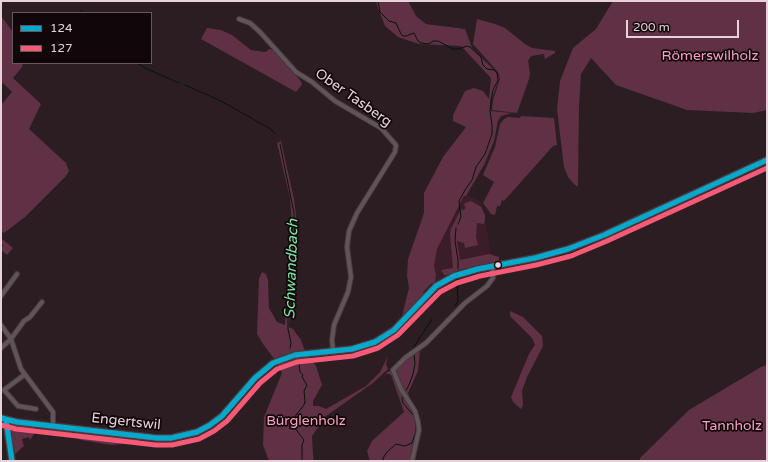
<!DOCTYPE html>
<meta charset="utf-8">
<style>
body{margin:0}
#map{position:relative;width:768px;height:462px;overflow:hidden;background:#2b1d22;font-family:"Varela Round",sans-serif}
canvas{display:block}
.frame{position:absolute;inset:0;border:2px solid #e6d3d9;pointer-events:none}
.legend{position:absolute;left:12px;top:12px;width:140px;height:52px;box-sizing:border-box;background:#11060a;border:1px solid #66585d;margin:0;padding:5px 7px;list-style:none;font-size:12px;color:#e6d3d9}
.legend li{display:flex;align-items:center;gap:8px;height:20px}
.legend b{width:20px;border:1px solid #66585d}
.scale{position:absolute;left:626px;top:20px;width:113px;height:18px;box-sizing:border-box;border:2px solid #e6d3d9;border-top:0;padding-left:5px;font-size:12px;line-height:14px;white-space:nowrap;color:#e6d3d9;-webkit-text-stroke:3px #11060a;paint-order:stroke}
</style>
<div id="map">
<canvas width="768" height="462"></canvas>
<div class="frame"></div>
<ul class="legend">
<li><b style="height:5px;background:#00a9ce"></b>124</li>
<li><b style="height:5px;background:#f75a77"></b>127</li>
</ul>
<div class="scale">200 m</div>
</div>
<script>
const ctx = document.querySelector('canvas').getContext('2d');
ctx.lineJoin = 'round';
function fill(path, color) {
  ctx.fillStyle = color;
  ctx.fill(path, 'evenodd');
}
function toPath(rows) {
  const path = new Path2D();
  for (const r of rows) {
    path.moveTo(r[0], r[1]);
    for (let i = 2; i < r.length; i += 2) path.lineTo(r[i], r[i + 1]);
  }
  return path;
}
function stroke(path, color, width, dash) {
  ctx.strokeStyle = color;
  ctx.lineWidth = width;
  ctx.lineCap = dash ? 'butt' : 'round';
  ctx.setLineDash(dash || []);
  ctx.stroke(path);
}
function label(font, color, halo, rows, align = 'center') {
  ctx.font = font + ' "Varela Round",sans-serif';
  ctx.lineWidth = 3.5;
  ctx.setLineDash([]);
  ctx.textBaseline = 'middle';
  ctx.strokeStyle = halo;
  ctx.fillStyle = color;
  for (const [text, x, y, turn = 0] of rows) {
    ctx.save();
    ctx.translate(x, y);
    ctx.rotate((+turn || 0) * Math.PI / 180);
    ctx.textAlign = isNaN(turn) ? turn : align;
    if (halo) ctx.strokeText(text, 0, 0);
    ctx.fillText(text, 0, 0);
    ctx.restore();
  }
}
const built = toPath([
 [465,196,470,196,482,203,493,265,463,274,438,286,435,283,436,274,434,266,437,249]
]);
const green = toPath([
 [376,1,408,1,416,16,426,24,465,29,472,48,497,73,499,79,491,101,491,111,512,113,501,116,498,121,494,141,484,165,466,196,464,196,437,249,434,266,436,274,435,284,434,285,432,283,423,292,425,295,401,320,409,288,407,276,408,259,424,213,424,193,443,157,466,127,453,121,453,115,465,91,474,88,483,91,489,99,491,78,461,46,419,44,398,37,385,26,378,8],
 [613,1,767,1,767,110,753,113,687,110,616,85,591,58,581,74,579,106,578,187,574,184,568,177,564,167,557,109,560,81,573,48,596,29],
 [1,16,13,32,13,63,23,63,22,67,13,78,41,104,29,129,66,163,69,171,66,176,25,217,4,233,1,231,1,105,12,92,3,83,1,85],
 [477,19,495,24,505,28,525,44,532,48,555,51,555,53,545,59,544,54,531,56,528,61,530,73,529,79,517,113,492,110,493,100,500,79,498,72,473,44],
 [207,28,221,30,232,35,251,50,266,52,269,49,274,50,299,79,302,83,301,86,296,92,201,39],
 [521,116,554,118,557,145,553,146,504,201,502,200,500,206,497,206,495,215,491,214,483,203,494,182,483,175,495,147,500,124,504,119,508,117,520,118],
 [281,141,294,199,297,224,296,255,290,302,289,327,293,329,301,340,305,351,291,353,275,360,263,344,257,334,259,279,262,272,266,274,268,280,269,308,277,322,285,325,286,300,292,254,292,223,290,198,277,143],
 [471,201,481,207,485,215,485,220,484,224,477,223,476,237,478,245,465,248,464,243,457,241,460,260,489,254,499,257,499,263,478,266,460,270,447,275,444,275,441,270,453,268,450,234,451,229,461,209,464,210,466,207,464,206,465,203],
 [1,238,13,248,7,255,1,250,3,245,1,244],
 [510,311,523,317,542,336,543,346,527,377,522,391,523,405,521,409,513,402,511,397,529,354,535,345,532,338,510,316],
 [420,350,418,371,408,393,417,423,417,431,410,461,370,461,367,451,372,441,404,412,391,375,389,374,386,374,382,377,389,371,396,375,397,367,402,362,418,351],
 [307,355,316,366,322,385,313,401,313,406,319,406,326,409,366,386,380,372,388,356,386,364,388,369,373,383,326,416,312,436,313,455,314,461,269,461,263,445,264,417,282,373,277,364,294,358],
 [767,365,767,461,640,461,640,458,689,410,761,367],
 [12,423,32,425,34,428,35,433,30,440,29,437,22,439,24,446,14,455,9,426],
 [47,428,71,430,74,437,60,434,55,435,43,432,43,430],
 [76,430,139,438,139,441,135,443,111,445,81,440,77,438,75,431]
]);
const stream = toPath([
 [378,1,380,12,389,21,396,23,401,34,403,36,406,36,414,33,418,41,421,43,429,44,433,41,438,41,453,49,459,49,467,46,470,47,481,57,483,65,487,69,494,70,497,73,498,80,493,90,491,100,490,111,492,125,492,134,485,154,476,167,472,180,465,190,459,201,461,217,458,224],
 [81,10,83,13],
 [137,63,145,68,179,83],
 [185,85,221,101,269,128,275,133],
 [280,144,294,213,295,240,288,300,288,329,291,343,290,348],
 [456,228,455,241,458,260,458,269],
 [455,306,458,301,457,279],
 [414,351,414,347,432,319],
 [299,363,300,372,303,375,302,377,307,385,304,391,305,401,304,405,296,415,293,424,294,427,304,440,302,445,302,461],
 [405,392,409,385,413,374,415,364,414,354],
 [383,461,383,458,387,452,396,444,405,446,412,443,416,431,416,424,414,416,403,403,402,399,403,395]
]);
const street = toPath([
 [239,19,250,23,260,32,296,72,312,82,335,101,381,128,396,145,395,152,357,213,349,231,347,247,351,277,348,292,334,325,332,340,333,351],
 [1,296,17,274],
 [1,325,11,339,21,369,53,412,53,426],
 [1,348,11,339,24,321,30,317,42,302],
 [393,370,405,358,426,343,465,303,487,286,493,278,492,267],
 [393,370,401,389,415,411,418,422,419,430,412,461],
 [24,375,4,390,18,406,36,409]
]);
const secondary = toPath([
 [1,418,17,422,43,425,157,438,171,438,197,432,210,425,222,416,255,378,273,363,295,355,352,349,375,342,394,330,436,286,454,276,478,269,535,258,568,249,604,235,767,160],
 [6,420,12,461]
]);
const bus1 = toPath([
 [1,418,17,422,157,438,171,438,197,432,210,425,222,416,255,378,273,363,295,355,352,349,375,342,394,330,436,286,454,276,478,269,535,258,568,249,604,235,767,160],
 [6,420,12,461]
]);
const bus2 = toPath([
 [1,425,16,429,156,445,172,445,199,439,214,431,227,421,260,383,277,369,297,362,353,356,378,348,398,335,440,292,457,283,480,276,536,265,571,256,607,241,767,168]
]);
const markers = [
 [498,265,3.5,"#e6d3d9"]
];
const parkNames = [
 ["Römerswilholz",710,56],
 ["Bürglenholz",306,421],
 ["Tannholz",732,426]
];
const streetNames = [
 ["Ober Tasberg",353,98,35],
 ["Engertswil",126,422,6]
];
const waterNames = [
 ["Schwandbach",292,269,-88]
];
fill(built, '#3b1d29');
fill(green, '#603144');
stroke(stream, '#041509', 1);
stroke(street, '#44393d', 6);
stroke(secondary, '#44393d', 8);
stroke(street, '#615459', 4);
stroke(secondary, '#62595c', 5.5);
stroke(bus1, '#00a9ce', 5);
stroke(bus2, '#f75a77', 5);
for (const [x, y, r, color] of markers) {
  const dot = new Path2D();
  dot.arc(x, y, r, 0, 2 * Math.PI);
  ctx.fillStyle = color;
  ctx.fill(dot);
  stroke(dot, '#11060a', 1.5);
}
label('14px', '#faa1c2', '#11060a', parkNames);
label('14px', '#e6d3d9', '#11060a', streetNames);
label('italic 15px', '#77e6a3', '#11060a', waterNames);
</script>
